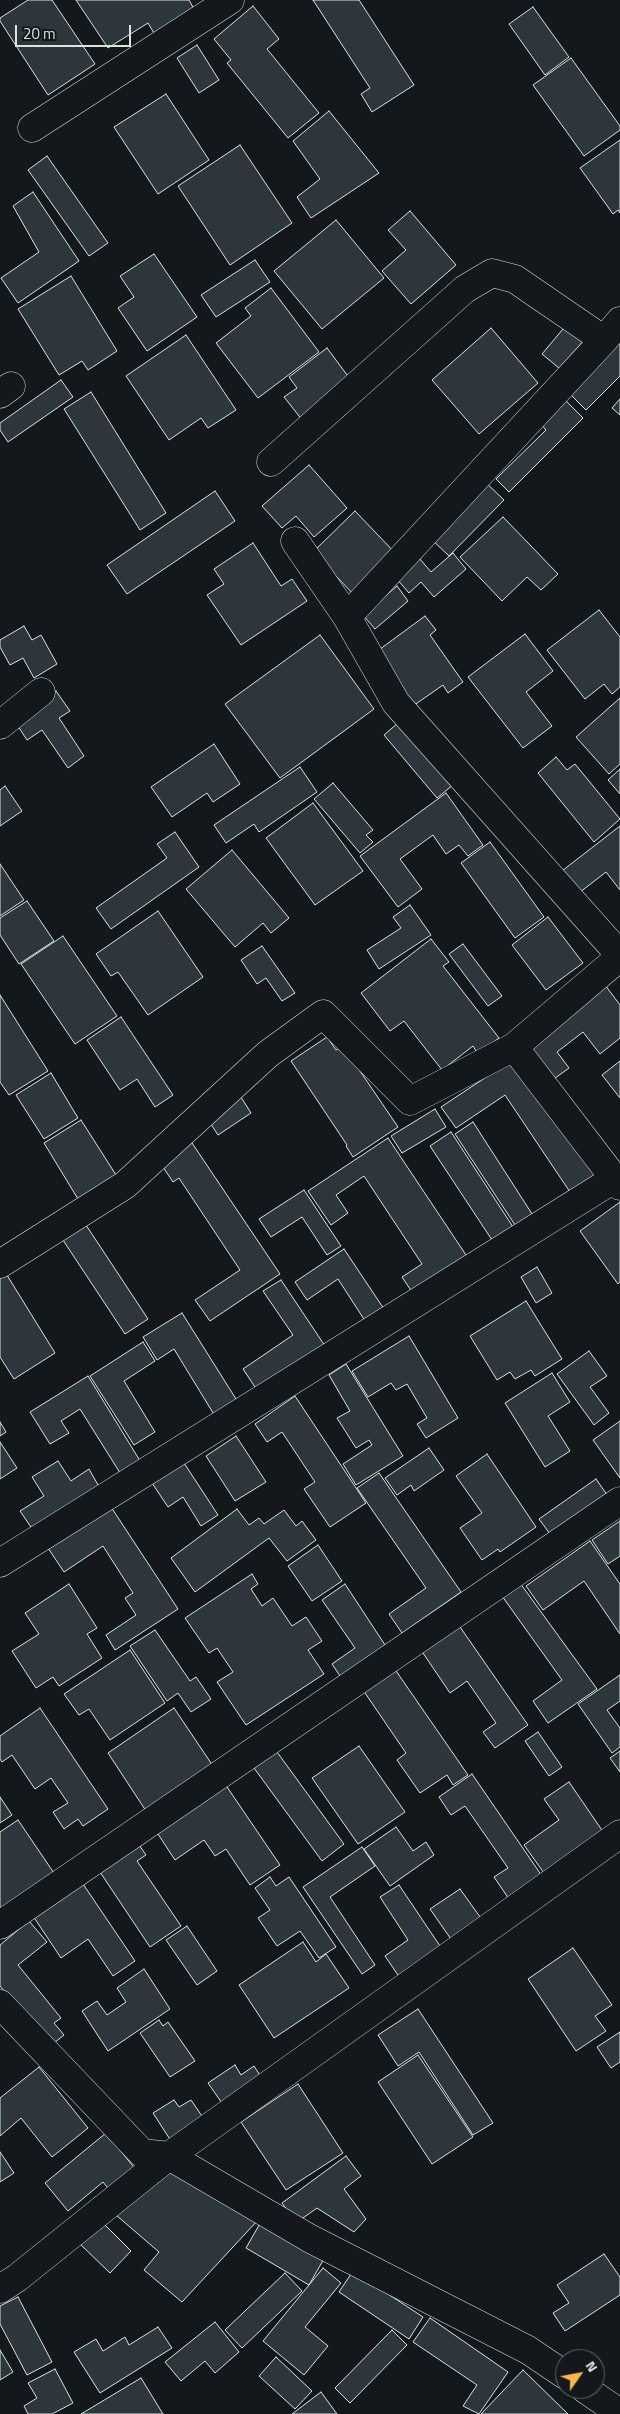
<!DOCTYPE html>
<style>
body{margin:0}
#map{position:relative;width:620px;height:2414px;overflow:hidden;background:#14181c;font-family:"Titillium Web",sans-serif}
canvas{display:block}
.north{position:absolute;left:555px;top:2349px;width:50px;height:50px;box-sizing:border-box;background:#14181c;border:1px solid #626a69;border-radius:50%;rotate:57deg;font-size:14px;font-weight:700;line-height:20px;text-align:center;color:#d8e6dc}
.north::after{content:'';display:block;margin:auto;width:18px;height:22px;background:#ffb74d;clip-path:polygon(50% 0,100% 100%,50% 72%,0 100%)}
.scale{position:absolute;left:15px;top:25px;width:116px;height:22px;box-sizing:border-box;border:2px solid #d8e6dc;border-top:0;padding-left:6px;font-size:15px;line-height:18px;white-space:nowrap;color:#d8e6dc;-webkit-text-stroke:4px #14181c;paint-order:stroke}
</style>
<div id="map">
<canvas width="620" height="2414"></canvas>
<div class="north">N</div>
<div class="scale">20 m</div>
</div>
<script>
const ctx = document.querySelector('canvas').getContext('2d');
ctx.lineJoin = 'round';
function fill(path, color) {
  ctx.fillStyle = color;
  ctx.fill(path, 'evenodd');
}
function toPath(rows) {
  const path = new Path2D();
  for (const r of rows) {
    path.moveTo(r[0], r[1]);
    for (let i = 2; i < r.length; i += 2) path.lineTo(r[i], r[i + 1]);
  }
  return path;
}
function stroke(path, color, width, dash) {
  ctx.strokeStyle = color;
  ctx.lineWidth = width;
  ctx.lineCap = dash ? 'butt' : 'round';
  ctx.setLineDash(dash || []);
  ctx.stroke(path);
}
const building = toPath([
 [28,0,52,0,95,64,48,95,0,21,0,18,28,0],
 [76,0,189,0,194,9,155,35,148,23,108,48,76,0],
 [313,0,359,0,414,85,372,112,361,94,370,88,313,0],
 [253,6,279,39,267,49,319,113,288,138,227,63,231,60,214,39,253,6],
 [533,7,569,57,545,75,509,24,533,7],
 [197,45,219,80,199,93,177,58,197,45],
 [571,58,620,126,620,130,584,156,533,85,571,58],
 [166,94,209,160,158,194,114,127,166,94],
 [329,111,379,173,311,218,297,197,320,179,293,141,329,111],
 [620,140,620,213,618,210,613,214,580,168,620,140],
 [240,145,292,223,230,265,178,186,240,145],
 [47,156,108,243,89,256,28,170,47,156],
 [33,192,79,261,18,303,1,278,39,252,13,206,33,192],
 [410,211,456,265,411,304,382,271,406,250,388,230,410,211],
 [336,220,384,278,322,329,274,271,336,220],
 [154,254,197,317,147,351,118,308,134,297,120,276,154,254],
 [255,260,270,282,216,317,201,295,255,260],
 [71,276,117,351,88,370,82,361,59,375,18,309,71,276],
 [271,288,319,352,258,398,216,343,251,316,245,308,271,288],
 [568,323,586,338,559,368,542,354,568,323],
 [491,328,538,383,479,434,432,380,491,328],
 [186,335,236,410,208,428,201,418,169,440,126,376,186,335],
 [620,342,620,376,586,410,569,393,620,342],
 [327,348,353,383,303,421,284,397,297,388,289,377,327,348],
 [61,380,73,397,8,442,0,430,0,423,61,380],
 [91,392,166,513,140,530,64,409,91,392],
 [620,399,620,415,612,408,620,399],
 [565,400,583,418,509,492,496,479,546,430,541,424,565,400],
 [309,465,347,508,314,537,296,516,282,528,262,506,309,465],
 [481,478,504,500,449,556,427,535,481,478],
 [215,491,235,521,127,594,107,565,215,491],
 [355,511,398,556,356,597,313,552,355,511],
 [503,517,558,574,541,590,527,577,502,601,460,557,503,517],
 [253,543,281,586,292,579,307,601,241,645,207,595,224,584,214,569,253,543],
 [453,553,466,569,434,597,421,582,409,593,396,578,419,558,431,572,453,553],
 [397,586,408,601,375,629,363,615,397,586],
 [599,610,620,637,620,687,612,694,604,684,585,699,547,650,599,610],
 [425,616,436,630,430,635,463,682,448,693,443,685,410,708,372,655,425,616],
 [24,626,32,640,41,635,57,664,34,678,23,658,10,665,0,647,0,640,24,626],
 [525,634,553,671,526,692,552,726,523,748,468,677,525,634],
 [320,635,374,709,280,778,225,704,320,635],
 [56,691,70,711,59,718,84,756,68,768,42,730,27,740,14,720,56,691],
 [620,698,620,764,609,774,576,737,620,698],
 [405,717,459,780,437,798,384,735,405,717],
 [214,744,240,784,213,802,207,793,172,817,151,787,214,744],
 [556,757,567,770,575,764,620,819,594,842,538,773,556,757],
 [300,767,317,792,259,832,254,824,226,843,214,825,300,767],
 [620,769,620,794,608,780,620,769],
 [333,783,373,830,366,835,373,842,360,853,314,799,333,783],
 [5,786,22,811,0,826,0,790,5,786],
 [446,793,483,845,468,856,459,845,446,854,433,835,400,859,422,889,398,907,360,856,446,793],
 [313,803,363,871,315,905,266,838,313,803],
 [620,826,620,890,606,872,575,896,558,874,620,826],
 [175,832,199,867,111,929,96,908,167,858,157,844,175,832],
 [490,842,544,917,515,938,461,863,490,842],
 [232,850,289,918,271,933,263,923,235,947,186,889,232,850],
 [0,864,24,900,0,916,0,864],
 [27,901,54,941,19,964,0,935,0,918,27,901],
 [410,905,431,935,379,969,367,950,401,928,393,917,410,905],
 [158,911,203,977,148,1015,118,972,111,976,96,954,158,911],
 [548,917,583,963,546,990,512,945,548,917],
 [63,936,117,1016,75,1044,21,964,63,936],
 [431,939,449,962,443,966,499,1038,478,1054,473,1046,442,1070,404,1021,390,1031,361,993,431,939],
 [463,944,502,996,488,1006,449,954,463,944],
 [262,946,295,993,282,1001,266,978,257,984,241,960,262,946],
 [605,985,620,1005,620,1038,600,1054,583,1032,557,1052,569,1068,551,1081,524,1047,605,985],
 [0,995,48,1071,9,1095,0,1082,0,995],
 [121,1017,173,1095,155,1107,137,1079,120,1090,87,1040,121,1017],
 [327,1037,336,1050,343,1046,398,1127,353,1157,346,1146,347,1145,291,1061,327,1037],
 [518,1056,597,1174,570,1192,505,1095,456,1128,441,1107,518,1056],
 [620,1061,620,1098,602,1075,620,1061],
 [51,1073,78,1118,44,1139,16,1095,51,1073],
 [239,1094,251,1113,218,1135,205,1115,239,1094],
 [435,1109,446,1127,402,1153,391,1136,435,1109],
 [81,1120,116,1175,78,1199,44,1143,81,1120],
 [473,1122,534,1217,517,1228,455,1134,473,1122],
 [451,1132,515,1230,494,1243,430,1146,451,1132],
 [388,1138,470,1261,416,1298,402,1277,422,1264,364,1176,336,1195,348,1213,331,1225,308,1191,388,1138],
 [192,1143,280,1274,210,1321,195,1300,240,1270,179,1178,173,1182,161,1164,192,1143],
 [304,1190,341,1246,327,1255,302,1217,271,1237,259,1219,304,1190],
 [620,1202,620,1282,618,1284,580,1231,620,1202],
 [82,1219,148,1319,125,1334,59,1234,82,1219],
 [344,1249,388,1315,369,1327,338,1279,307,1300,295,1282,344,1249],
 [2,1267,55,1353,14,1379,0,1357,0,1268,2,1267],
 [537,1267,552,1293,536,1303,521,1277,537,1267],
 [281,1280,329,1352,261,1396,243,1369,293,1335,263,1291,281,1280],
 [526,1301,562,1359,535,1376,531,1370,515,1379,510,1372,497,1380,470,1336,526,1301],
 [182,1313,241,1407,218,1421,174,1349,157,1360,143,1337,182,1313],
 [409,1336,458,1418,426,1438,417,1424,427,1418,407,1384,396,1390,391,1383,368,1397,352,1371,409,1336],
 [143,1342,155,1361,124,1381,155,1432,134,1445,90,1376,143,1342],
 [589,1351,607,1376,590,1387,609,1413,594,1425,557,1374,589,1351],
 [346,1364,403,1456,356,1485,343,1464,372,1445,369,1440,356,1448,337,1418,350,1411,329,1375,346,1364],
 [552,1373,570,1402,548,1416,570,1451,545,1467,505,1403,552,1373],
 [88,1376,142,1464,122,1476,80,1409,61,1421,69,1433,50,1444,30,1412,88,1376],
 [295,1396,366,1503,330,1527,304,1489,315,1482,282,1432,267,1442,255,1424,295,1396],
 [620,1421,620,1478,593,1440,620,1421],
 [0,1422,6,1432,0,1436,0,1422],
 [236,1436,266,1482,235,1501,206,1456,236,1436],
 [0,1442,17,1468,0,1479,0,1442],
 [429,1448,444,1470,414,1491,411,1485,397,1495,385,1478,429,1448],
 [487,1454,536,1527,500,1552,498,1549,482,1560,460,1528,482,1513,456,1476,487,1454],
 [58,1461,71,1481,89,1469,102,1492,35,1533,20,1511,44,1496,32,1477,58,1461],
 [184,1463,218,1515,201,1526,183,1497,168,1507,152,1483,184,1463],
 [379,1473,461,1592,402,1633,389,1614,426,1588,357,1488,379,1473],
 [596,1479,610,1499,553,1538,539,1519,596,1479],
 [111,1507,178,1609,115,1650,106,1635,136,1615,125,1598,133,1593,103,1546,64,1572,48,1548,111,1507],
 [237,1509,249,1525,259,1518,264,1524,284,1510,296,1526,302,1521,316,1540,287,1561,269,1538,195,1592,171,1558,237,1509],
 [620,1521,620,1556,608,1564,592,1540,620,1521],
 [590,1541,620,1584,620,1634,584,1581,543,1610,526,1586,590,1541],
 [318,1545,342,1581,312,1601,288,1566,318,1545],
 [252,1574,258,1584,251,1589,262,1606,273,1598,292,1626,306,1617,322,1641,308,1650,324,1674,246,1725,217,1682,233,1672,217,1648,209,1653,185,1618,252,1574],
 [520,1583,597,1689,548,1723,533,1701,562,1680,502,1596,520,1583],
 [69,1584,97,1628,87,1634,102,1658,59,1686,53,1677,36,1688,12,1651,39,1634,25,1613,69,1584],
 [345,1584,387,1648,342,1679,332,1664,355,1648,322,1600,345,1584],
 [458,1624,528,1725,495,1748,483,1732,496,1723,467,1681,450,1693,421,1650,458,1624],
 [155,1630,190,1681,196,1677,211,1699,191,1712,178,1693,167,1701,130,1646,155,1630],
 [130,1650,165,1703,110,1740,89,1709,79,1715,64,1694,130,1650],
 [394,1668,468,1775,453,1785,447,1775,420,1793,397,1760,406,1753,363,1690,394,1668],
 [620,1675,620,1701,607,1710,620,1728,620,1747,612,1753,578,1704,620,1675],
 [40,1708,108,1809,83,1826,78,1819,64,1829,53,1812,68,1803,51,1778,35,1789,12,1755,2,1762,0,1759,0,1736,40,1708],
 [174,1708,215,1769,148,1814,108,1753,174,1708],
 [538,1732,562,1767,549,1776,525,1741,538,1732],
 [359,1746,405,1812,358,1844,312,1778,359,1746],
 [620,1751,620,1772,610,1758,620,1751],
 [277,1752,344,1844,322,1861,254,1768,277,1752],
 [472,1774,544,1879,511,1902,494,1877,508,1868,465,1806,451,1815,439,1797,472,1774],
 [569,1782,608,1839,549,1880,524,1845,559,1820,544,1799,569,1782],
 [225,1784,280,1865,250,1885,226,1849,215,1856,204,1840,175,1860,156,1831,225,1784],
 [0,1797,12,1815,0,1823,0,1797],
 [18,1820,58,1879,0,1918,0,1832,18,1820],
 [396,1827,413,1851,426,1842,434,1855,390,1886,364,1849,396,1827],
 [137,1842,146,1855,137,1861,181,1926,150,1947,98,1869,137,1842],
 [362,1847,375,1866,330,1897,375,1965,362,1974,303,1887,362,1847],
 [270,1877,276,1886,289,1877,336,1947,319,1958,300,1931,277,1946,258,1918,270,1910,255,1888,270,1877],
 [81,1881,135,1961,113,1976,88,1939,61,1958,31,1913,81,1881],
 [399,1885,442,1949,400,1978,385,1956,408,1940,380,1897,399,1885],
 [460,1889,483,1921,453,1942,430,1909,460,1889],
 [29,1921,47,1942,18,1965,61,2018,54,2023,64,2035,49,2047,0,1986,0,1945,29,1921],
 [187,1926,217,1971,197,1985,166,1940,187,1926],
 [303,1942,316,1962,326,1954,349,1988,274,2038,239,1985,303,1942],
 [573,1948,612,2005,595,2016,606,2031,576,2051,528,1979,573,1948],
 [144,1969,170,2009,108,2051,82,2011,97,2001,107,2015,126,2002,117,1988,144,1969],
 [418,2009,493,2123,473,2135,419,2052,398,2066,378,2035,418,2009],
 [159,2020,163,2026,168,2022,195,2061,170,2077,140,2033,159,2020],
 [620,2032,620,2062,611,2068,597,2047,620,2032],
 [418,2055,473,2137,432,2164,378,2082,418,2055],
 [235,2065,241,2075,254,2066,263,2080,224,2106,208,2083,235,2065],
 [39,2067,88,2128,52,2157,21,2118,0,2136,0,2098,39,2067],
 [298,2084,343,2153,286,2190,241,2122,298,2084],
 [174,2100,179,2107,191,2100,206,2122,173,2144,153,2113,174,2100],
 [106,2133,137,2171,111,2192,103,2182,68,2211,45,2183,106,2133],
 [0,2152,14,2173,0,2182,0,2152],
 [346,2156,361,2176,344,2189,366,2219,354,2232,317,2208,296,2223,282,2203,346,2156],
 [168,2171,258,2220,182,2302,144,2270,159,2252,116,2215,168,2171],
 [262,2220,325,2257,309,2285,246,2248,262,2220],
 [102,2222,131,2251,110,2273,80,2244,102,2222],
 [604,2254,620,2277,620,2295,565,2331,553,2313,569,2303,557,2285,604,2254],
 [323,2268,341,2283,305,2327,328,2346,304,2375,263,2341,323,2268],
 [353,2271,423,2317,409,2339,339,2292,353,2271],
 [285,2273,302,2291,242,2348,225,2330,285,2273],
 [18,2297,52,2362,27,2375,0,2324,0,2306,18,2297],
 [430,2318,508,2372,479,2414,463,2406,477,2385,413,2342,430,2318],
 [215,2322,239,2352,215,2373,205,2361,181,2381,165,2362,215,2322],
 [158,2327,172,2348,100,2393,74,2352,96,2339,103,2351,125,2337,129,2345,158,2327],
 [392,2330,407,2345,350,2403,335,2388,392,2330],
 [0,2350,13,2372,0,2380,0,2350],
 [276,2357,312,2391,295,2409,259,2376,276,2357],
 [55,2369,73,2403,52,2414,28,2414,24,2406,37,2398,28,2383,55,2369],
 [523,2370,568,2414,481,2414,523,2370],
 [141,2378,163,2414,81,2414,141,2378],
 [321,2392,337,2414,292,2414,321,2392]
]);
const minor = toPath([
 [32,128,230,0],
 [0,394,11,386],
 [271,462,465,289,492,273,515,279,604,340,620,321],
 [295,541,347,617,396,703,620,955],
 [347,617,604,340],
 [0,725,41,692],
 [514,1047,620,957],
 [0,1264,125,1185,268,1054,323,1014,410,1101,514,1047,620,1186],
 [0,1563,614,1179],
 [0,1925,620,1501],
 [0,2004,142,2153,169,2156,309,2238,528,2350,565,2375],
 [0,2289,17,2278,169,2156,620,1834],
 [585,2389,620,2413]
]);
fill(building, '#2c363c');
stroke(building, '#d8e6dc', 1);
stroke(minor, '#d8e6dc', 29);
stroke(minor, '#14181c', 28);
</script>
